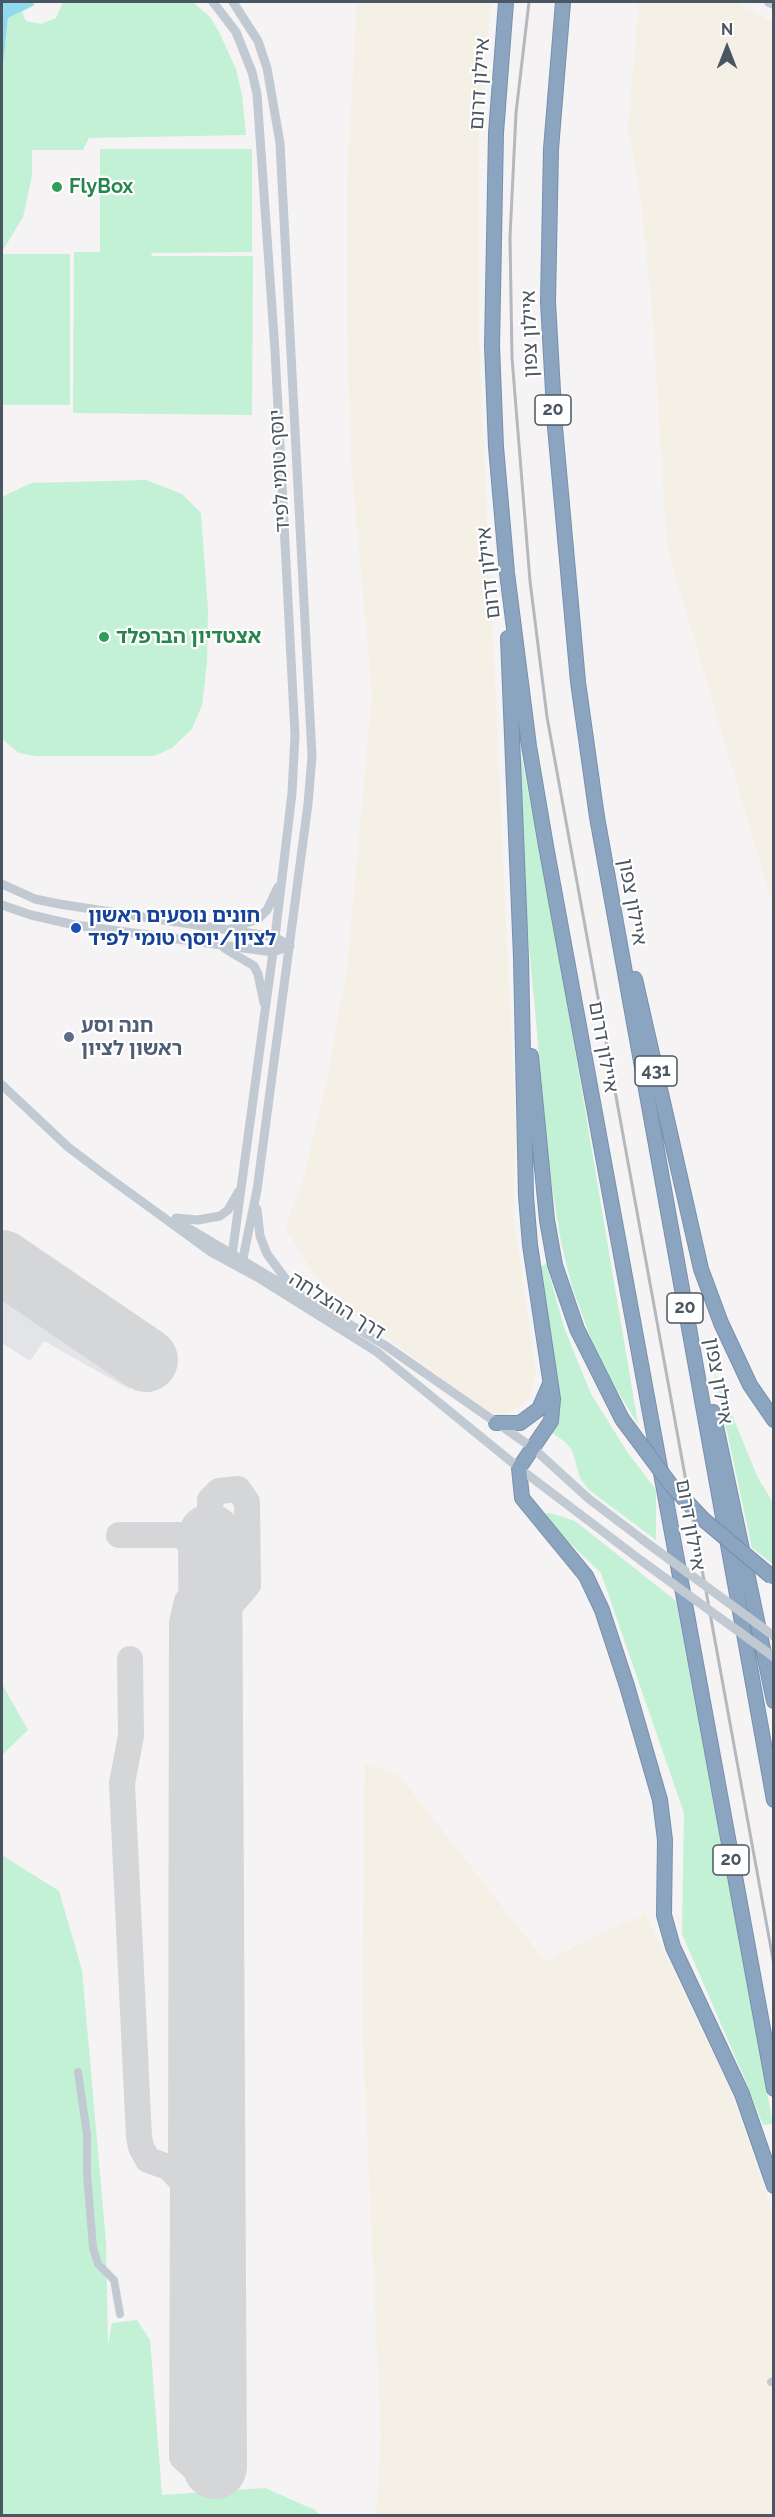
<!DOCTYPE html>
<meta charset="utf-8">
<style>
body{margin:0}
#map{position:relative;width:775px;height:2517px;overflow:hidden;background:#f5f3f3;font-family:Raleway,sans-serif}
canvas{display:block}
.frame{position:absolute;inset:0;border:3px solid #4a5661;pointer-events:none}
.north{position:absolute;left:697px;top:18px;width:60px;height:60px;-webkit-text-stroke:4px #fff;paint-order:stroke;rotate:0deg;font-size:16px;font-weight:700;line-height:24px;text-align:center;color:#4a5661}
.north::after{content:'';display:block;margin:auto;width:21px;height:27px;background:#4a5661;clip-path:polygon(50% 0,100% 100%,50% 72%,0 100%)}
</style>
<div id="map">
<canvas width="775" height="2517"></canvas>
<div class="frame"></div>
<div class="north">N</div>
</div>
<script>
const ctx = document.querySelector('canvas').getContext('2d');
ctx.lineJoin = 'round';
function fill(path, color) {
  ctx.fillStyle = color;
  ctx.fill(path, 'evenodd');
}
function toPath(rows) {
  const path = new Path2D();
  for (const r of rows) {
    path.moveTo(r[0], r[1]);
    for (let i = 2; i < r.length; i += 2) path.lineTo(r[i], r[i + 1]);
  }
  return path;
}
function stroke(path, color, width, dash) {
  ctx.strokeStyle = color;
  ctx.lineWidth = width;
  ctx.lineCap = dash ? 'butt' : 'round';
  ctx.setLineDash(dash || []);
  ctx.stroke(path);
}
function label(font, color, halo, rows, align = 'center') {
  ctx.font = font + ' Raleway,"Noto Sans Hebrew",sans-serif';
  ctx.lineWidth = 4.5;
  ctx.setLineDash([]);
  ctx.textBaseline = 'middle';
  ctx.strokeStyle = halo;
  ctx.fillStyle = color;
  for (const [text, x, y, turn = 0] of rows) {
    ctx.save();
    ctx.translate(x, y);
    ctx.rotate((+turn || 0) * Math.PI / 180);
    ctx.textAlign = isNaN(turn) ? turn : align;
    if (halo) ctx.strokeText(text, 0, 0);
    ctx.fillText(text, 0, 0);
    ctx.restore();
  }
}
const airport = toPath([
 [2,1278,145,1369,129,1389,44,1341,30,1361,2,1343]
]);
const green = toPath([
 [33,2,35,5,22,12,26,21,41,24,56,18,63,2,193,2,210,17,219,32,236,69,242,95,246,135,89,138,83,150,32,150,32,176,23,217,2,252,2,75,8,18,34,5],
 [100,149,252,149,252,252,151,253,152,256,253,256,252,415,73,413,74,252,100,252],
 [2,254,70,254,70,405,2,405],
 [146,480,182,494,201,513,208,610,207,663,202,705,192,729,172,748,154,756,36,756,19,753,2,739,2,497,31,483],
 [515,723,554,926,638,1424,600,1363,572,1287,561,1242,550,1173,516,805],
 [546,1263,565,1330,591,1394,628,1453,656,1490,656,1540,589,1490,580,1478,572,1450,564,1441,552,1433,556,1424,539,1268],
 [714,1371,757,1476,773,1503,773,1564,752,1548],
 [550,1513,575,1521,676,1601,773,2124,763,2125,744,2077,682,1934,684,1813,601,1573,540,1514],
 [2,1684,28,1730,2,1755],
 [2,1855,59,1891,82,1970,106,2242,108,2345,112,2323,137,2320,150,2340,162,2495,265,2488,315,2510,320,2515,2,2515]
]);
const sand = toPath([
 [357,2,491,2,479,128,479,345,516,1137,513,1214,536,1371,529,1397,521,1406,502,1417,494,1417,390,1340,315,1276,285,1228,304,1177,327,1079,347,969,372,694,351,459,347,326,347,180],
 [639,2,736,2,773,23,773,906,667,547,652,307,641,201,628,128],
 [365,1763,398,1774,545,1961,645,1913,728,2084,773,2213,773,2515,376,2515,381,2439,362,2021]
]);
const water = toPath([
 [2,2,33,2,34,5,8,18,2,75]
]);
const taxiway = toPath([
 [119,1535,179,1535,190,1541,197,1551,197,1591,187,1601,182,1623,181,2180],
 [210,1536,210,1500,219,1491,238,1489,247,1502,248,1585,210,1629],
 [130,1659,131,1736,122,1783,139,2137,141,2147,148,2160,168,2167,187,2186,213,2187],
 [183,2182,182,2457,197,2471,215,2467]
]);
const runway = toPath([
 [2,1262,146,1360],
 [210,1536,215,2467]
]);
const minor = toPath([
 [78,2072,87,2134,87,2174,93,2248,98,2264,114,2280,120,2314],
 [771,2382,774,2381]
]);
const tertiary = toPath([
 [213,2,236,32,252,72,257,94,275,351,295,735,292,793,275,937,231,1263],
 [233,2,258,41,267,68,280,143,312,756,308,804,257,1190,241,1268],
 [2,884,35,899,59,904,275,937,290,946],
 [2,905,31,915,75,925,273,952,290,946],
 [231,929,259,918,267,910,278,887],
 [224,948,254,966,258,974,264,1003],
 [2,1085,68,1147,101,1172,211,1252,257,1277,377,1352,519,1468,643,1562],
 [257,1209,260,1236,267,1254,288,1282],
 [176,1218,198,1220,220,1216,228,1210,239,1191],
 [175,1220,386,1346,533,1448,589,1499,643,1540]
]);
const secondary = toPath([
 [769,2,774,4]
]);
const motorway = toPath([
 [506,2,496,133,492,346,496,447,507,573,529,746,546,846,774,2089],
 [563,2,551,149,548,302,555,427,578,682,597,817,774,1800],
 [508,638,521,958,526,1196,530,1245,553,1399,551,1421,519,1468,522,1498,586,1576,602,1610,627,1686,660,1800,665,1840,664,1915,673,1947,742,2094,774,2186],
 [635,979,701,1269,721,1323,750,1385,774,1420],
 [531,1056,547,1220,555,1265,577,1329,622,1419],
 [713,1412,774,1701],
 [496,1423,520,1423,539,1409,550,1384]
]);
const rail = toPath([
 [529,2,516,113,510,237,512,358,530,581,547,717,774,1965]
]);
const tertiaryBridge = toPath([
 [643,1540,774,1636],
 [643,1562,774,1657]
]);
const motorwayBridge = toPath([
 [622,1419,671,1485,704,1520,772,1577]
]);
const markers = [
 [57,187,6,"#2e9e5b"],
 [104,637,6,"#2e9e5b"],
 [76,928,6,"#1a4fb4"],
 [69,1037,6,"#5c6f8a"]
];
const shields = [
 [553,410,36],
 [656,1071,42],
 [685,1308,36],
 [731,1860,36]
];
const shieldNames = [
 ["20",553,410],
 ["431",656,1071],
 ["20",685,1308],
 ["20",731,1860]
];
const streetNames = [
 ["איילון דרום",480,84,-86],
 ["איילון צפון",530,334,-92],
 ["יוסף טומי לפיד",280,471,-93],
 ["איילון דרום",489,573,-96],
 ["איילון צפון",632,902,80],
 ["איילון דרום",603,1047,80],
 ["דרך ההצלחה",337,1306,32],
 ["איילון צפון",718,1381,80],
 ["איילון דרום",690,1525,80]
];
const leisureNames = [
 ["FlyBox",69,187],
 ["אצטדיון הברפלד",116,637]
];
const transitNames = [
 ["חונים נוסעים ראשון",88,916],
 ["לציון/יוסף טומי לפיד",88,939]
];
const serviceNames = [
 ["חנה וסע",81,1026],
 ["ראשון לציון",81,1049]
];
fill(airport, '#e2e4e7');
fill(green, '#c3f1d5');
fill(sand, '#f5f0e5');
fill(water, '#90daee');
stroke(taxiway, '#d5d6d8', 26);
stroke(runway, '#d5d6d8', 64);
stroke(motorway, '#7690ad', 16);
stroke(minor, '#c1cad2', 8);
stroke(tertiary, '#c1cad2', 9);
stroke(secondary, '#c1cbd6', 10);
stroke(motorway, '#8ba5c1', 14);
stroke(rail, '#b5b8bd', 3);
stroke(motorwayBridge, '#7690ad', 16, []);
stroke(tertiaryBridge, '#c1cad2', 9);
stroke(motorwayBridge, '#8ba5c1', 14);
for (const [x, y, r, color] of markers) {
  const dot = new Path2D();
  dot.arc(x, y, r, 0, 2 * Math.PI);
  ctx.fillStyle = color;
  ctx.fill(dot);
  stroke(dot, '#fff', 2);
}
for (const [x, y, w] of shields) {
  const box = new Path2D();
  box.roundRect(x - w / 2, y - 15, w, 30, 4.5);
  ctx.fillStyle = '#fff';
  ctx.fill(box);
  stroke(box, '#4a5661', 1.5);
}
label('bold 18px', '#4a5661', null, shieldNames);
label('20px', '#4a5661', '#fff', streetNames);
label('bold 20px', '#27864d', '#fff', leisureNames, 'left');
label('bold 20px', '#164399', '#fff', transitNames, 'left');
label('bold 20px', '#4e5e75', '#fff', serviceNames, 'left');
</script>
